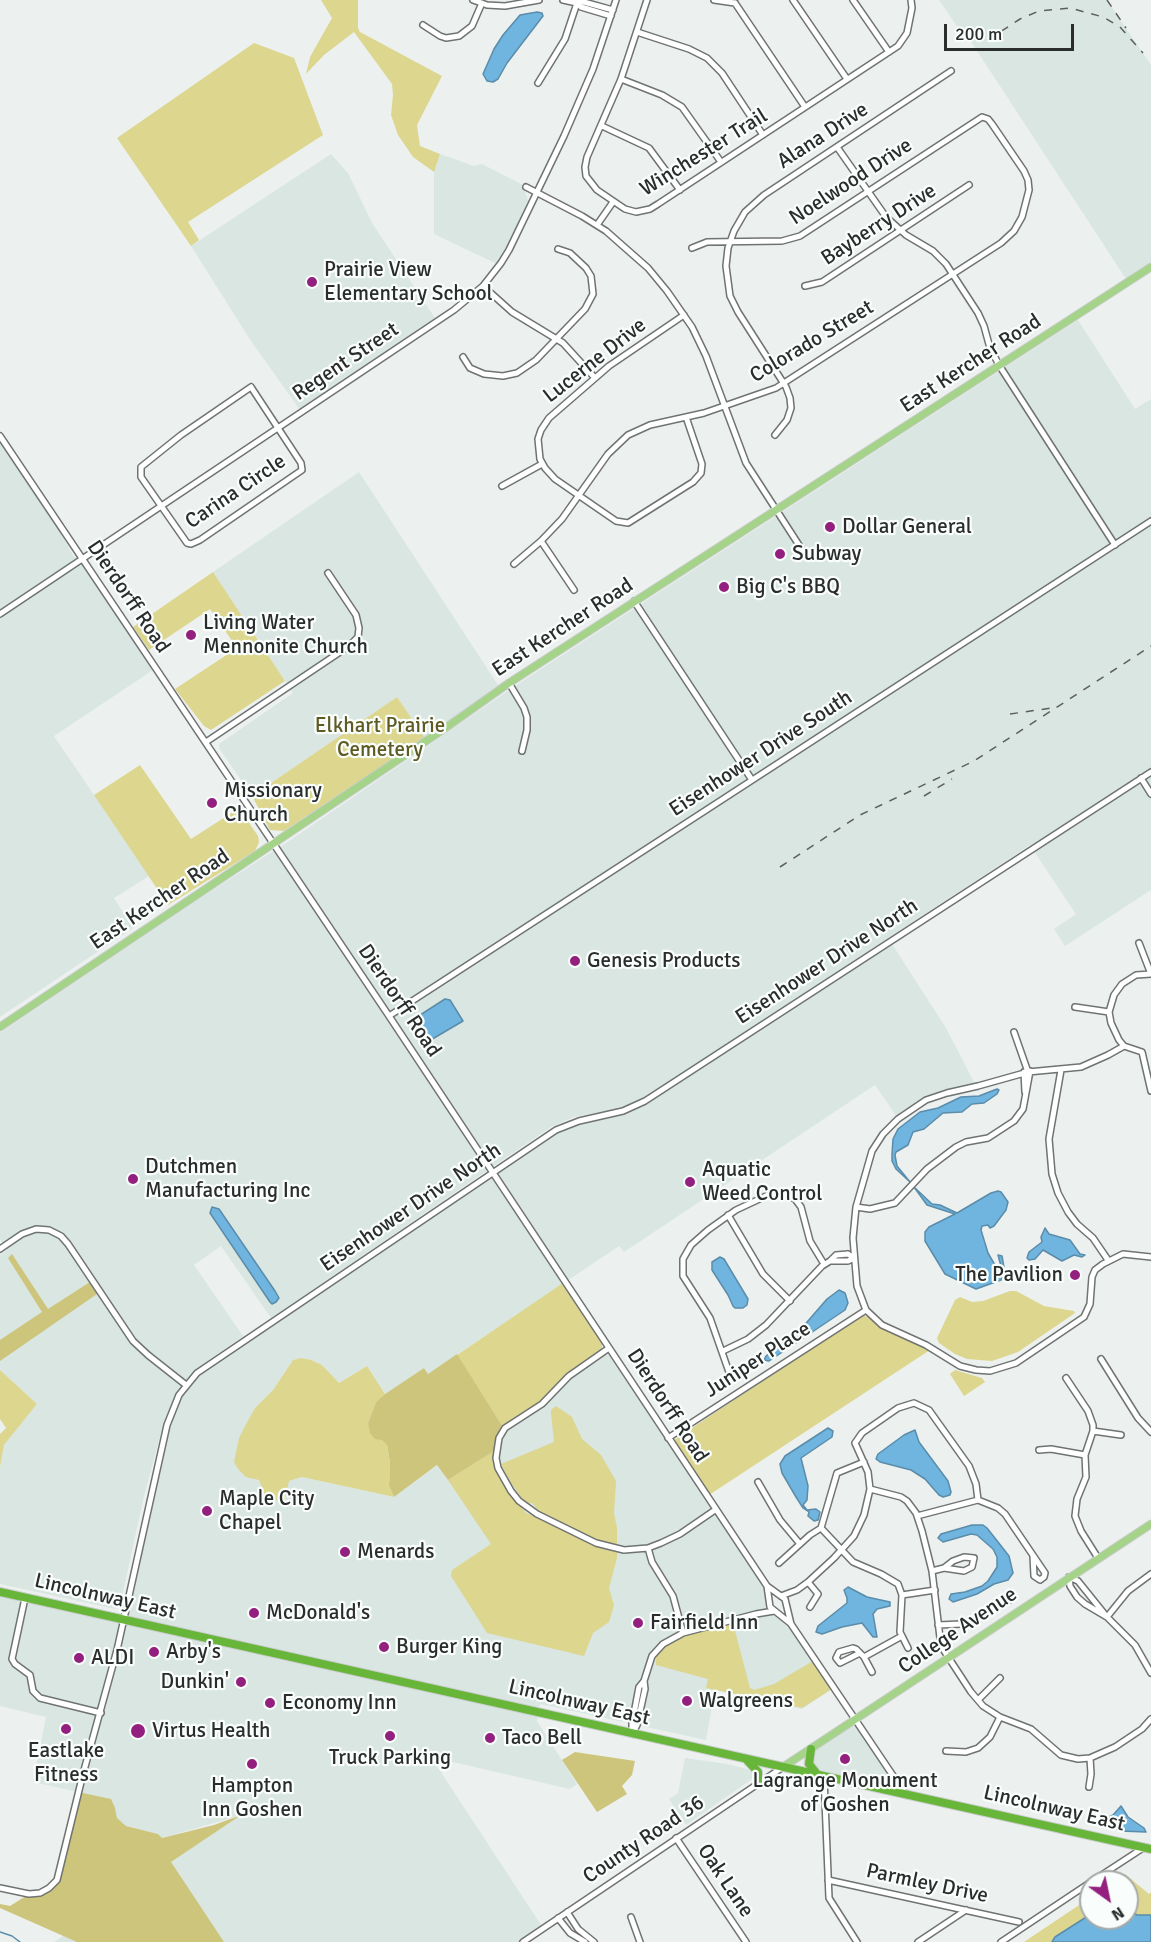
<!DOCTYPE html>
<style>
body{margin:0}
#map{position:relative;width:1151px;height:1942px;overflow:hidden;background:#ecf1ef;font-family:Signika,sans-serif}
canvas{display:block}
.north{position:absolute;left:1079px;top:1870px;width:60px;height:60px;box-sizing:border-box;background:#f9fefc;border:2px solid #a7aaa9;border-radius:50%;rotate:147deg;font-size:16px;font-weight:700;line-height:24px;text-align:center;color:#2b2d2d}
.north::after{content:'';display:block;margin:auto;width:21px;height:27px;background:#931f7e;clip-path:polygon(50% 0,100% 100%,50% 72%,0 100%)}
.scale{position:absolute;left:944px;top:24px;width:130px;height:27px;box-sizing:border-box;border:3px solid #2b2d2d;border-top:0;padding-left:8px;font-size:18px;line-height:21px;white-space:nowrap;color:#2b2d2d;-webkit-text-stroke:4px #f9fefc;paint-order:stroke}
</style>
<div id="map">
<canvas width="1151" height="1942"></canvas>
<div class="north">N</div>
<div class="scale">200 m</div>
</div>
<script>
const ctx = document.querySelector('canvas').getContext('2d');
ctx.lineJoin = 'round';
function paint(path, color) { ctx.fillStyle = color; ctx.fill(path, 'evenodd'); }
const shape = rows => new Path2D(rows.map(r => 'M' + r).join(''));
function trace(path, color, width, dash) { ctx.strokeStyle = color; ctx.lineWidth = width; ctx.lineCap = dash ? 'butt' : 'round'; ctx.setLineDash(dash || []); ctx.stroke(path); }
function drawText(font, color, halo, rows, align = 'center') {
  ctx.font = font + ' Signika,sans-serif'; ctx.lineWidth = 4.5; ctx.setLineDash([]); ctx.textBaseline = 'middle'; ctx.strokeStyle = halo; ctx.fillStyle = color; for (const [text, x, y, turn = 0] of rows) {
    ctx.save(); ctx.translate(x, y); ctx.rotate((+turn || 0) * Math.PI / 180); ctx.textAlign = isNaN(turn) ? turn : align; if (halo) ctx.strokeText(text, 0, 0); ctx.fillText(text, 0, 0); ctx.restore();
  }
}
const built = shape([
 [939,0,1107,0,1151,65,1151,263,1126,279,966,34,959,29],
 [331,154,348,173,372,223,435,318,300,410,251,341,191,246],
 [440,154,474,166,482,164,523,185,528,201,513,235,497,264,434,234,434,172],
 [1078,320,1135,409,1151,399,1151,890,1065,946,1054,929,1076,914,1030,845,647,1096,625,1108,574,1117,551,1127,271,1318,221,1246,194,1265,243,1336,199,1367,178,1390,165,1418,144,1496,120,1606,115,1609,0,1584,0,1467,4,1445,37,1404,0,1370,0,1255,7,1250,0,1239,0,1033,199,899,292,839,521,682],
 [0,439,34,486,74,557,82,559,153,670,54,736,149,876,114,898,133,928,0,1017],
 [359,472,498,685,425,738,397,697,252,796,219,748,219,744,293,693,213,572],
 [892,944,946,1028,975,1084,934,1094,916,1103,897,1117,875,1085,630,1248,624,1252,619,1246,428,1374,424,1368,385,1394,367,1366,339,1383,322,1365,311,1360,301,1358,293,1360,273,1390,255,1408,238,1469,245,1474,259,1479,262,1488,262,1497,289,1481,302,1477,394,1497,438,1465,448,1480,500,1447,505,1434,514,1424,547,1404,577,1373,604,1355,609,1355,764,1586,769,1595,769,1605,791,1624,832,1689,802,1709,715,1690,706,1740,540,1704,537,1721,577,1784,570,1789,431,1757,543,1928,523,1942,54,1942,238,1816,162,1838,158,1834,126,1826,117,1818,115,1808,78,1792,33,1782,46,1717,0,1706,0,1596,101,1619,123,1620,173,1405,197,1373,556,1130,634,1107,803,998,816,993],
 [851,1725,857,1727,898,1785,897,1786,892,1787,808,1767,803,1764,804,1758,807,1755],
 [685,1758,727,1764,747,1769,752,1773,752,1779,686,1825,669,1799,678,1793]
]);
const green = shape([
 [321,0,358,0,358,28,360,32,442,76,417,125,420,146,440,154,434,172,413,157,398,135,391,115,393,95,392,84,354,32,324,55,306,74,310,57,332,18],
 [254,43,294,58,323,135,188,222,199,240,191,246,117,138],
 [213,572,285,681,211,730,204,726,175,689,237,648,210,609,149,650,133,627],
 [397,697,425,738,284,831,270,830,252,796],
 [140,765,191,839,239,808,258,836,259,842,255,851,168,905,94,795],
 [563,1283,602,1343,602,1348,568,1373,544,1399,512,1419,503,1427,457,1355],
 [1010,1291,1016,1291,1044,1306,1074,1311,1075,1313,1018,1352,992,1361,967,1359,955,1354,939,1343,937,1338,955,1300,960,1297,972,1302,983,1301],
 [860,1316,865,1316,875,1320,933,1348,709,1495,674,1440],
 [301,1358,311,1360,322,1365,339,1383,367,1366,385,1394,376,1402,368,1423,387,1445,390,1463,389,1486,394,1497,302,1477,289,1481,284,1502,262,1497,262,1488,259,1480,246,1477,238,1469,234,1462,239,1438,244,1428,255,1408,273,1390,293,1360],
 [0,1370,37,1404,4,1445,0,1467,0,1434,6,1428,0,1419],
 [955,1370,982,1378,985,1382,964,1396,950,1374],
 [556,1406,572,1417,582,1439,601,1455,616,1481,614,1513,617,1528,617,1558,609,1588,614,1605,609,1622,593,1633,584,1656,487,1633,451,1576,452,1570,491,1544,448,1480,494,1451,494,1458,516,1501,526,1513,562,1527,563,1523,539,1511,532,1503,528,1504,523,1500,509,1480,501,1464,554,1442,551,1413,551,1410],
 [729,1623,734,1627,750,1688,754,1690,774,1684,813,1661,832,1689,802,1708,706,1688,708,1679,656,1665,656,1657,666,1645,685,1635],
 [1125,1874,1149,1894,1151,1892,1151,1942,1024,1942,1091,1897,1091,1918,1127,1918,1127,1882,1113,1882]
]);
const forest = shape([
 [12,1254,48,1309,90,1282,97,1294,0,1361,0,1340,42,1312,8,1258],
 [457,1354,503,1427,497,1438,494,1451,448,1480,437,1465,394,1497,389,1486,390,1463,387,1445,382,1440,375,1439,370,1433,368,1423,376,1402,385,1394,424,1368,428,1374],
 [575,1752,635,1761,632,1775,622,1786,627,1794,597,1812,562,1760],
 [78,1792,111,1799,115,1808,117,1818,126,1826,158,1834,162,1838,214,1825,241,1815,171,1862,224,1942,77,1942,0,1908,0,1904,10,1906,29,1894,40,1893,57,1880]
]);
const water = shape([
 [537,12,542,13,543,16,507,63,498,79,493,82,487,81,483,74,494,49,503,35,520,15,537,12],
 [445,999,450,1000,463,1021,429,1041,417,1022,417,1017,445,999],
 [997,1089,999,1090,997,1094,984,1103,972,1104,962,1112,943,1113,924,1129,913,1132,908,1145,896,1152,895,1155,897,1166,910,1182,896,1169,892,1161,892,1154,893,1139,898,1129,920,1112,938,1108,961,1097,979,1096,997,1089],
 [914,1187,932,1204,940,1205,957,1213,991,1193,998,1191,1001,1192,1008,1202,1006,1210,994,1226,990,1228,988,1225,982,1226,981,1230,988,1253,999,1272,1002,1270,998,1255,1002,1256,1005,1273,1001,1280,976,1289,945,1274,925,1241,925,1232,929,1227,955,1214,927,1205,914,1187],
 [212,1207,219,1209,275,1291,279,1298,276,1302,272,1304,270,1302,210,1213,212,1207],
 [1045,1228,1049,1234,1070,1240,1080,1254,1085,1255,1082,1257,1074,1255,1062,1261,1043,1250,1035,1259,1029,1260,1027,1258,1029,1252,1042,1242,1041,1237,1045,1228],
 [720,1257,724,1259,748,1299,747,1305,743,1308,735,1308,733,1306,728,1295,712,1270,712,1262,720,1257],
 [839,1290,845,1293,846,1296,848,1303,845,1310,769,1361,764,1360,766,1356,801,1329,827,1299,839,1290],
 [828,1428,833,1431,832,1437,801,1458,808,1486,807,1500,803,1505,807,1510,816,1509,820,1512,818,1520,814,1521,808,1516,809,1512,803,1508,796,1497,782,1473,780,1464,785,1456,828,1428],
 [915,1430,919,1442,948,1481,951,1492,950,1495,943,1497,939,1495,925,1479,911,1470,880,1462,876,1459,878,1454,904,1435,915,1430],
 [972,1525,983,1525,987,1528,1009,1556,1013,1573,1008,1580,994,1584,977,1594,953,1602,949,1599,951,1594,965,1592,982,1586,988,1581,997,1567,997,1557,993,1549,977,1535,971,1534,943,1542,938,1538,941,1534,972,1525],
 [848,1587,867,1597,890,1602,890,1606,877,1609,873,1614,877,1637,873,1637,862,1623,842,1627,822,1634,816,1632,818,1626,847,1603,847,1598,844,1590,848,1587],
 [1121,1806,1128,1817,1144,1828,1146,1832,1120,1831,1103,1822,1103,1820,1113,1815,1121,1806],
 [1127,1909,1137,1915,1151,1915,1151,1942,1052,1942,1055,1937,1091,1914,1091,1918,1127,1918,1127,1909]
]);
const stream = shape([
 [0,1932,12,1936,20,1942]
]);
const minor = shape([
 [473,0,487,5,505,6,539,0],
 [563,0,577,3,584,2,613,10],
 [647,0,621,79,587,157,585,167,586,176,597,190,625,209,636,212,650,209,658,204,898,46,907,33,912,8,911,0],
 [714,0,735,3],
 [793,0,847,79],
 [853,0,889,52],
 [577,3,581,7,611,16],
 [735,3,805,107],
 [423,25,440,36,446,38,459,36,472,26,482,3],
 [637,32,689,49,707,58,722,73,763,135],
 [621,79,662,95,682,107,721,162],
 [538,83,565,39,578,0],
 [602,126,649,148,680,190],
 [837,147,886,217,906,235,933,251,946,264,978,313,984,326,990,348,999,365,1115,545],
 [526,187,582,216,606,231,648,268,667,291,692,327,706,356,746,463,806,556],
 [597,225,613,202],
 [483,286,512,312,563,343,595,378],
 [805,286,822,282,969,185],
 [684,315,609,366,549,418,541,430,538,439,540,459,545,468,555,479,616,521,628,523,693,482,701,473,702,464,686,417],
 [463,357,470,368,484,374,503,376,517,373,536,360,585,309,593,294,591,276,586,268,570,253,558,249],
 [251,387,301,463,302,470,200,540,191,544,187,543,141,477,141,467,181,435,251,387],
 [775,435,787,420,791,408,790,398,786,387,738,312,730,296,726,266,728,248,734,231,745,212,764,195,951,71],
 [0,436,389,1016,767,1586,785,1599,791,1624,906,1795],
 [502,486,542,464],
 [541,541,574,590],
 [514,564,541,541,562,519,608,454,628,435,650,425,704,413,776,388,1001,243,1014,231,1022,217,1029,190,1028,180,1024,171,992,124,988,119,982,117,800,236,782,241,707,242,692,248],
 [634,601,752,780],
 [0,614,454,310,483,286,501,263,509,250,564,136,593,69,616,0],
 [509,683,524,708,527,717,527,730,522,751],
 [206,742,349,646,358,637,359,628,356,615,328,573],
 [1141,778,1151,794],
 [1139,943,1151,974,1136,975,1122,984,1114,995,1109,1012,1111,1023,1119,1040,1124,1046,1142,1052,1151,1091],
 [1075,1007,1109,1012],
 [389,1016,1151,521],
 [1014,1032,1028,1072],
 [1124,1046,1108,1055,1081,1067,1028,1072,978,1086,947,1093,926,1100,898,1119,883,1134,872,1151,856,1207,853,1238,857,1286,866,1310,882,1325,926,1345,960,1366,976,1370,990,1371,1016,1363,1084,1317,1090,1304,1092,1277,1095,1270,1103,1264,1123,1254,1151,1257],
 [1061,1070,1049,1139,1052,1174,1058,1193,1068,1212,1077,1224,1093,1238,1108,1260],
 [1024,1072,1025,1092],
 [856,1207,870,1209,895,1203,927,1169,956,1147,966,1142,988,1138,1014,1121,1023,1109,1030,1071],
 [728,1215,763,1274,790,1301],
 [0,1249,22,1234,36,1229,49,1230,61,1236,68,1244,133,1341,148,1355,186,1385],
 [848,1254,854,1258,848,1261,830,1261,836,1255,848,1254],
 [609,1348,569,1376,542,1404,505,1428,499,1438,496,1458,498,1468,511,1491,519,1501,537,1514,596,1543,624,1550,648,1548,661,1543,680,1534,715,1510],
 [723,1351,748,1339,766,1325,822,1266,830,1261],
 [1101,1359,1138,1418,1151,1432],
 [730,1375,710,1318,683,1276,683,1259,691,1245,708,1230,736,1210,768,1195,781,1193,795,1199,801,1207,810,1241,824,1264],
 [1066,1378,1088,1411,1093,1425,1093,1431,1085,1455,1086,1477,1077,1499,1075,1516,1081,1531,1098,1558],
 [1093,1431,1121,1435],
 [668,1438,866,1310],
 [1039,1450,1051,1449,1085,1455],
 [864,1462,837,1473,821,1528,853,1562,881,1574,898,1584,902,1595,900,1632,908,1648],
 [758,1482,780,1520,800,1544],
 [870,1489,901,1497,907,1501,916,1513,922,1531,932,1571,941,1646,971,1692,983,1706,1000,1717,1031,1729,1061,1755,1078,1759,1090,1758,1115,1747,1142,1729,1151,1719],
 [917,1516,978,1500,998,1508,1005,1514,1045,1573,1044,1577,1040,1580,1034,1576,1033,1556],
 [648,1548,652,1562,673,1596,683,1633],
 [779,1563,810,1535,821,1528],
 [932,1571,944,1568,953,1561,964,1557,974,1558,972,1567,964,1571,944,1568],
 [808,1582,818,1594,810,1607],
 [767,1586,770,1607,790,1623],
 [902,1595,935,1590],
 [781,1596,797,1590,808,1582,834,1558,854,1536,864,1515,870,1489,868,1472,855,1443,862,1433,898,1408,914,1403,929,1410,969,1466,976,1484,978,1500],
 [25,1598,12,1659,15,1664,30,1675,33,1691,40,1698,101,1713],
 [1107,1617,1085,1604,1077,1597,1070,1586,1069,1577,1078,1581,1107,1617,1135,1645,1151,1673],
 [1107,1617,1128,1591,1151,1574],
 [938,1625,961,1624,976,1620,1011,1599],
 [860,1653,840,1663,836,1658,839,1652,853,1648,856,1649,864,1657,872,1672],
 [864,1657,902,1636],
 [978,1700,1000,1678],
 [632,1734,632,1724,639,1687,644,1681,652,1656,663,1644,683,1633,756,1614,774,1611],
 [632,1734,637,1725,645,1689,644,1681],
 [946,1751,966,1752,978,1748,990,1737,1000,1717],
 [824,1777,829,1898,857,1942],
 [1089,1787,1091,1774,1090,1758],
 [676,1838,746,1942],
 [828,1880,1019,1922],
 [1091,1882,1143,1848],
 [0,1888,29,1894,40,1893,49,1888,57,1880,83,1774,117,1650,167,1425,179,1395,197,1373,556,1130,579,1121,623,1111,645,1101,1151,772],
 [567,1912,578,1929,594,1942],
 [631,1917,640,1942],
 [558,1918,570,1933,585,1942],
 [523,1942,783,1767],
 [918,1942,966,1910],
 [1001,1942,1091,1882]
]);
const major = shape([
 [0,1027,444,729,509,683,1151,267],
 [783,1767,1151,1524]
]);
const highway = shape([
 [0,1592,1151,1849],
 [811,1749,809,1764,817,1774],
 [747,1760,758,1772,758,1783]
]);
const rail = shape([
 [1107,0,1126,28],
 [988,40,1020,19,1039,11,1070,8,1103,17,1120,27,1143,53],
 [1010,714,1052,708],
 [924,796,952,779],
 [780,867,860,815,974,761,1151,646]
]);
const markers = [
 [312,282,6,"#931f7e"],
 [830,527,6,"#931f7e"],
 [780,554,6,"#931f7e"],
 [724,587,6,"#931f7e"],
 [191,635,6,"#931f7e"],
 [212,803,6,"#931f7e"],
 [575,961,6,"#931f7e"],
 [133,1179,6,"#931f7e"],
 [690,1182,6,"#931f7e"],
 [1075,1275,6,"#931f7e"],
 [207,1511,6,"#931f7e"],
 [345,1552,6,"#931f7e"],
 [254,1613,6,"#931f7e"],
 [638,1623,6,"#931f7e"],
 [384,1647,6,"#931f7e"],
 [154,1652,6,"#931f7e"],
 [79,1658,6,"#931f7e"],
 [241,1682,6,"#931f7e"],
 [687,1701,6,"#931f7e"],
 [270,1703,6,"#931f7e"],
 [66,1729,6,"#931f7e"],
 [138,1731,8,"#931f7e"],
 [390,1736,6,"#931f7e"],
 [490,1738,6,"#931f7e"],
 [845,1759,6,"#931f7e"],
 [252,1764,6,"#931f7e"]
];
const streetNames = [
 ["Alana Drive",823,136,-33],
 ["Winchester Trail",704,153,-32],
 ["Noelwood Drive",851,182,-33],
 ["Bayberry Drive",879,225,-33],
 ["Colorado Street",812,342,-31],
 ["Lucerne Drive",595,361,-38],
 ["Regent Street",346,362,-34],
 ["East Kercher Road",971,364,-33],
 ["Carina Circle",236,492,-34],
 ["Dierdorff Road",128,597,56],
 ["East Kercher Road",563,628,-33],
 ["Eisenhower Drive South",761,754,-33],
 ["East Kercher Road",160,900,-34],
 ["Eisenhower Drive North",827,962,-33],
 ["Dierdorff Road",399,1001,56],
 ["Eisenhower Drive North",411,1208,-34],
 ["Juniper Place",758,1360,-33],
 ["Dierdorff Road",667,1406,57],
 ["Lincolnway East",105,1597,13],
 ["College Avenue",958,1631,-34],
 ["Lincolnway East",579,1703,13],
 ["Lincolnway East",1054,1809,13],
 ["County Road 36",644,1840,-34],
 ["Oak Lane",725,1881,56],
 ["Parmley Drive",927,1884,12]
];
const poiNames = [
 ["Prairie View",324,270],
 ["Elementary School",324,294],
 ["Dollar General",842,527],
 ["Subway",792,554],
 ["Big C's BBQ",736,587],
 ["Living Water",203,623],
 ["Mennonite Church",203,647],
 ["Missionary",224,791],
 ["Church",224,815],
 ["Genesis Products",587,961],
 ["Dutchmen",145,1167],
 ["Manufacturing Inc",145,1191],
 ["Aquatic",702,1170],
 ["Weed Control",702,1194],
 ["The Pavilion",1063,1275,"right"],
 ["Maple City",219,1499],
 ["Chapel",219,1523],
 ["Menards",357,1552],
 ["McDonald's",266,1613],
 ["Fairfield Inn",650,1623],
 ["Burger King",396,1647],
 ["Arby's",166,1652],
 ["ALDI",91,1658],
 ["Dunkin'",229,1682,"right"],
 ["Walgreens",699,1701],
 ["Economy Inn",282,1703],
 ["Virtus Health",152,1731],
 ["Taco Bell",502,1738],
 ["Eastlake",66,1751,"center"],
 ["Fitness",66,1775,"center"],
 ["Truck Parking",390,1758,"center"],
 ["Lagrange Monument",845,1781,"center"],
 ["of Goshen",845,1805,"center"],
 ["Hampton",252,1786,"center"],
 ["Inn Goshen",252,1810,"center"]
];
const parkNames = [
 ["Elkhart Prairie",380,726],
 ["Cemetery",380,750]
];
paint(built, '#d9e6e1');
paint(green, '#ddd68f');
paint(forest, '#cdc57c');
paint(water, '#6fb5df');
trace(water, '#5b8caa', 1.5);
trace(stream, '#5b8caa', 1.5);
trace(minor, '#6f7372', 8);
trace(major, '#cccdcd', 9);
trace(highway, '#cccdcd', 10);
trace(minor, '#fff', 5);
trace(major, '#a4d389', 7);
trace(highway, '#67b63a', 8);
trace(rail, '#5d5f5f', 1.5, [8, 8]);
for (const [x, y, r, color] of markers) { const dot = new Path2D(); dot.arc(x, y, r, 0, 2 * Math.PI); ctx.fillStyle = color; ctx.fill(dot); trace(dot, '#f9fefc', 2); }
drawText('21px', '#2b2d2d', '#f9fefc', streetNames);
drawText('21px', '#2b2d2d', '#f9fefc', poiNames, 'left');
drawText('21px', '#5f5923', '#f9fefc', parkNames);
</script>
